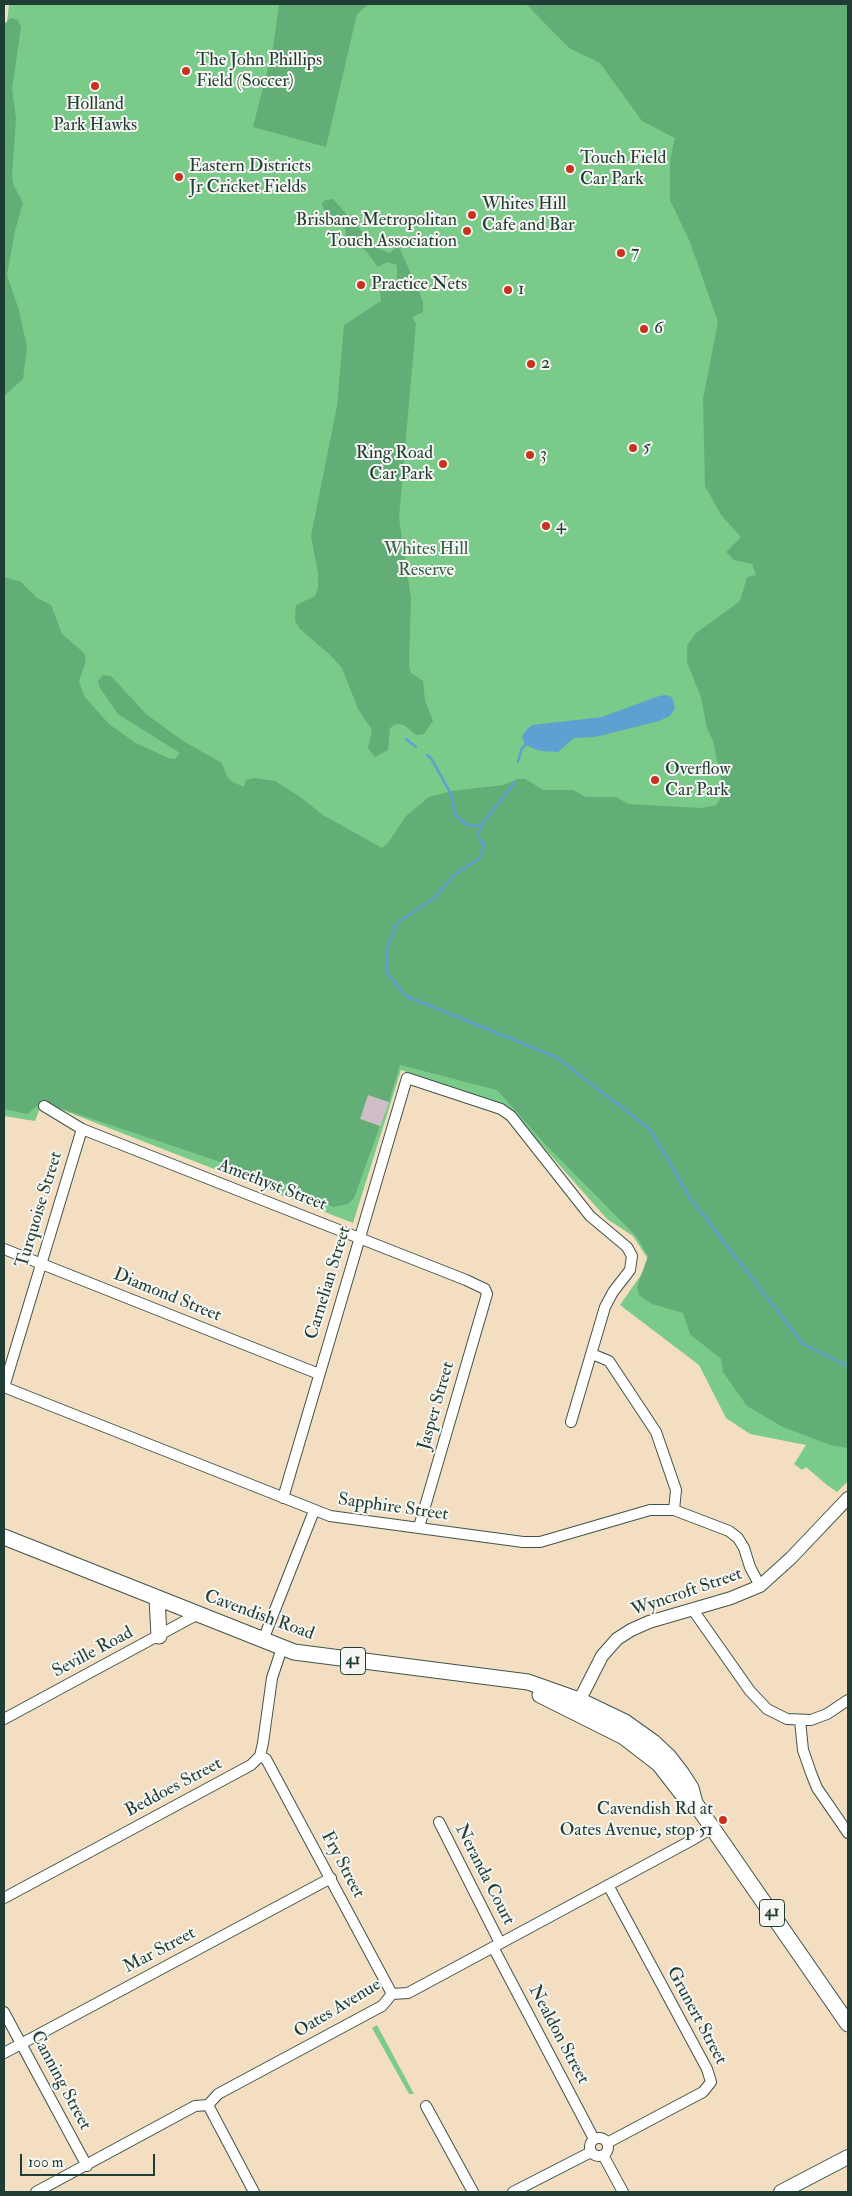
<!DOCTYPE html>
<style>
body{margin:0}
#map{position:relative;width:852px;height:2196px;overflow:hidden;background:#f3dec1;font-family:"IM FELL Double Pica",serif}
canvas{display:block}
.frame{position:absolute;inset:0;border:5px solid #1f3d34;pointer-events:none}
.scale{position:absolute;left:20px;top:2154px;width:135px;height:22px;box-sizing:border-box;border:2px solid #1f3d34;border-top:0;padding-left:6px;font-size:15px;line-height:18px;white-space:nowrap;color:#1f3d34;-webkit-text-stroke:4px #f6f6f2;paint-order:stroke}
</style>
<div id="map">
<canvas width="852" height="2196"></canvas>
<div class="frame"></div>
<div class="scale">100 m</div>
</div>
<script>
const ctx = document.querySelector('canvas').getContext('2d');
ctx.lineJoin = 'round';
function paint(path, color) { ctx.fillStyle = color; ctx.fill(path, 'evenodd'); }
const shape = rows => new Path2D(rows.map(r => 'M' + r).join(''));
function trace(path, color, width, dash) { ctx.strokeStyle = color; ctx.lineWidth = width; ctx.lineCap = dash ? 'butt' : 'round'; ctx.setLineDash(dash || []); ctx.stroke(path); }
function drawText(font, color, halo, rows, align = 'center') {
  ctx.font = font + ' "IM FELL Double Pica",serif'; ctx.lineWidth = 4; ctx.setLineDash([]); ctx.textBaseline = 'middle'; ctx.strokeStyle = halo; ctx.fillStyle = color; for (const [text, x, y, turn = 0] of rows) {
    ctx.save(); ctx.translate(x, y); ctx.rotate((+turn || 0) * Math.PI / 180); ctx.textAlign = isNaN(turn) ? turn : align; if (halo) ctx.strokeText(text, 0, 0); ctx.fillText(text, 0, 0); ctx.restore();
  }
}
const industrial = shape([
 [368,1095,389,1102,380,1126,360,1119]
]);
const green = shape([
 [9,4,848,4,848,1481,837,1492,827,1485,806,1467,802,1470,794,1464,806,1445,750,1434,726,1418,699,1365,620,1305,650,1262,633,1236,607,1219,507,1106,401,1070,353,1223,42,1102,35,1121,4,1116,4,50],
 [368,1095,389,1102,380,1126,360,1119],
 [377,2025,414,2094,409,2094,372,2028]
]);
const forest = shape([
 [279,4,369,4,357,14,326,147,253,127,273,48],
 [526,4,848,4,848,1448,830,1445,783,1427,747,1406,723,1372,721,1359,690,1334,683,1313,652,1304,639,1295,637,1287,648,1256,636,1236,546,1145,497,1090,400,1065,389,1102,368,1095,360,1119,380,1126,354,1198,348,1204,333,1207,289,1185,42,1102,27,1114,4,1109,4,577,21,582,37,598,51,605,62,634,84,653,86,661,79,681,84,696,109,724,134,742,168,758,175,759,180,753,118,714,100,688,98,681,103,675,111,676,146,714,183,741,222,763,227,776,231,781,244,787,246,780,254,778,275,781,299,796,323,815,382,848,388,843,406,816,429,797,452,791,504,785,517,779,525,779,544,790,573,790,586,797,616,797,628,804,702,808,716,805,720,799,722,784,713,741,707,728,701,697,687,662,687,646,695,634,740,601,747,577,756,575,752,564,734,560,726,552,741,537,721,515,705,486,703,399,718,322,690,242,670,200,670,160,675,138,642,121,600,63,569,48],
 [11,18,18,20,21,27,12,89,16,118,12,176,13,184,23,203,15,231,7,275,19,310,27,347,23,379,4,396,4,24],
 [333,199,377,248,390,253,398,245,423,301,423,312,412,317,416,323,399,518,411,598,409,665,411,673,423,681,425,700,433,721,424,734,416,735,404,725,396,724,390,728,388,750,375,757,368,748,372,730,358,709,342,668,330,655,299,628,295,620,296,605,315,596,318,588,318,573,311,536,337,406,344,325,381,301,380,291,397,290,397,265,387,262,378,267,366,251,346,238,345,224,339,217,325,214,322,203,325,200]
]);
const water = shape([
 [666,695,672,697,675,708,670,716,659,721,595,737,574,738,558,752,541,751,532,748,524,743,522,736,527,729,533,725,602,717,659,696]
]);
const stream = shape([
 [406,739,416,747],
 [427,755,431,758,451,794,455,814,465,824,480,826],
 [518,762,522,748,527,744],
 [515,782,481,826,478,836,484,845,480,858,454,875,433,899,397,923,387,949,387,973,406,996,556,1057,650,1129,690,1198,803,1344,848,1366]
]);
const minor = shape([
 [44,1106,82,1129,466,1280,485,1289,487,1294,419,1527],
 [4,1249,319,1374],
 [592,1354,609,1361,656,1432,676,1490,674,1510],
 [4,1387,330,1516,523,1542,540,1542,650,1510,674,1510,729,1531,738,1538,744,1548,750,1567,760,1586],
 [4,1387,82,1129],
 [283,1498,407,1078,501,1109,511,1116,590,1216,627,1247,632,1256,630,1270,613,1292,605,1307,571,1422],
 [693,1610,750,1691,767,1709,787,1719,811,1720,827,1714,848,1700],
 [263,1640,314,1511],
 [4,1719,198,1614],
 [800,1720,803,1750,811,1773,817,1788,848,1833],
 [260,1756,266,1759,392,1994],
 [439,1822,500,1943],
 [4,1898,251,1765,260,1756,263,1743,272,1678,282,1648],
 [493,1947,594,2139],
 [4,2012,87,2166],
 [4,2053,331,1878],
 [208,2105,254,2192],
 [426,2106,473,2192],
 '590 2147a9 9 0 1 1 18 0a9 9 0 1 1-18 0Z',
 [607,2143,703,2092,711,2082,707,2069,608,1885],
 [603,2155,623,2192],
 [36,2192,195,2106,208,2105,218,2094,382,2006,392,1994,408,1993,694,1839,712,1828],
 [513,2192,591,2152]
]);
const tertiary = shape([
 [575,1709,602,1656,617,1639,631,1630,649,1622,731,1598,760,1586,791,1558,848,1498]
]);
const secondary = shape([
 [781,2192,848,2157]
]);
const primary = shape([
 [4,1537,294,1652,528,1682,579,1700,625,1722,653,1742,669,1757,682,1774,691,1788,695,1803],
 [157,1598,159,1636],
 [540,1695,624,1737,659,1764,683,1795,695,1803,848,2024]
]);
const markers = [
 [186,71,5,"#c8321e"],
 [95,86,5,"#c8321e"],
 [570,169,5,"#c8321e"],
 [179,177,5,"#c8321e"],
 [472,215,5,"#c8321e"],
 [467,231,5,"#c8321e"],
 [621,253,5,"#c8321e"],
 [361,285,5,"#c8321e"],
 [508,290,5,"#c8321e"],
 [644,329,5,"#c8321e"],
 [531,364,5,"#c8321e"],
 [633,448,5,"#c8321e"],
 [530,455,5,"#c8321e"],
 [443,464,5,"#c8321e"],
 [546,526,5,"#c8321e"],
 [655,780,5,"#c8321e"],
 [723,1820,5,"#c8321e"]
];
const shields = [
 [353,1661,25],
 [772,1913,25]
];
const shieldNames = [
 ["41",353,1661],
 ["41",772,1913]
];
const poiNames = [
 ["The John Phillips",196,61],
 ["Field (Soccer)",196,82],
 ["Holland",95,105,"center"],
 ["Park Hawks",95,126,"center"],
 ["Touch Field",580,159],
 ["Car Park",580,180],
 ["Eastern Districts",189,167],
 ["Jr Cricket Fields",189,188],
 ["Whites Hill",482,205],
 ["Cafe and Bar",482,226],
 ["Brisbane Metropolitan",457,221,"right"],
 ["Touch Association",457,242,"right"],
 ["7",631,253],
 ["Practice Nets",371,285],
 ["1",518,290],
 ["6",654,329],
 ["2",541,364],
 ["5",643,448],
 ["Ring Road",433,454,"right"],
 ["Car Park",433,475,"right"],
 ["3",540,455],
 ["4",556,526],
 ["Overflow",665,770],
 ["Car Park",665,791],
 ["Cavendish Rd at",713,1810,"right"],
 ["Oates Avenue, stop 51",713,1831,"right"]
];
const parkNames = [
 ["Whites Hill",426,550],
 ["Reserve",426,571]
];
const streetNames = [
 ["Amethyst Street",272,1186,21],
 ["Turquoise Street",40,1210,-73],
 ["Carnelian Street",329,1283,-73],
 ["Diamond Street",167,1296,22],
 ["Jasper Street",437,1406,-74],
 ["Sapphire Street",393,1508,8],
 ["Wyncroft Street",687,1593,-19],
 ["Cavendish Road",259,1616,20],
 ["Seville Road",93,1653,-28],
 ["Beddoes Street",174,1788,-28],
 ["Fry Street",342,1865,62],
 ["Neranda Court",484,1875,63],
 ["Mar Street",160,1951,-28],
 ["Oates Avenue",338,2009,-31],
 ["Grunert Street",696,2016,62],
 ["Nealdon Street",558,2035,62],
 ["Canning Street",60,2081,62]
];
paint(industrial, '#d1bdc9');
paint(green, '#7aca8a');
paint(forest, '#63ae76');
paint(water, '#5ca1d1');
trace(stream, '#5ca1d1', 2.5);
trace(minor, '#3f5549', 12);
trace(tertiary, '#3f5549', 14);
trace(secondary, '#3f5549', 16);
trace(primary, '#3f5549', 17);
trace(minor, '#fff', 10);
trace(tertiary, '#fff', 12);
trace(secondary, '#fff', 14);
trace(primary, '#fff', 15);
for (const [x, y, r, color] of markers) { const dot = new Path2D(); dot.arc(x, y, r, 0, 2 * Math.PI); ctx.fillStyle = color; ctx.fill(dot); trace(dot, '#f6f6f2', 2); }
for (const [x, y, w] of shields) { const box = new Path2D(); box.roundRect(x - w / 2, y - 13.5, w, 27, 4); ctx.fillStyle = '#f6f6f2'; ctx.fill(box); trace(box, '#1f3d34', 1); }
drawText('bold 16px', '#1f3d34', null, shieldNames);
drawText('18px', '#1f3d34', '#f6f6f2', poiNames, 'left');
drawText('18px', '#36604a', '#f6f6f2', parkNames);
drawText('18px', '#1f3d34', '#f6f6f2', streetNames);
</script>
